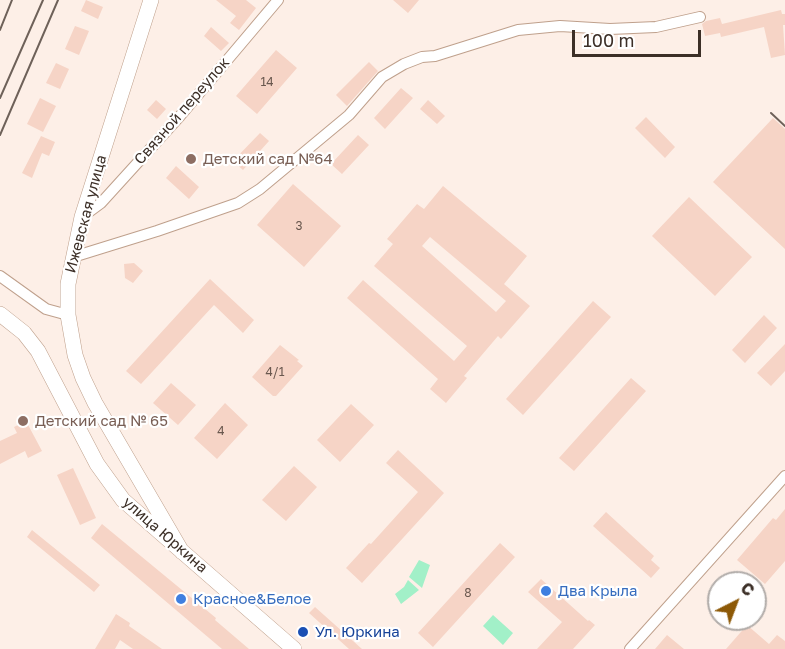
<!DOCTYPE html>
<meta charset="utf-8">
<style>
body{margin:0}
#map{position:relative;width:785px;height:649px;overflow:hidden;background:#fdefe7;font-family:"Golos Text",sans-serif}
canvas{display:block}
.north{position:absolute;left:707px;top:571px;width:60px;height:60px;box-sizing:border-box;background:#fff;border:2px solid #b1aca9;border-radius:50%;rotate:42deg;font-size:16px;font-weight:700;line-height:24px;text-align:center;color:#3c2f27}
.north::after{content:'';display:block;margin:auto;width:21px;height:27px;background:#8d5907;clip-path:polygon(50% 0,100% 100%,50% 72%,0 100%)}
.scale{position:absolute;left:572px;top:30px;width:129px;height:27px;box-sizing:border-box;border:3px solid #3c2f27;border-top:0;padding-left:8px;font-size:18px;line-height:21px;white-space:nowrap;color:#3c2f27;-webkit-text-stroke:4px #fff;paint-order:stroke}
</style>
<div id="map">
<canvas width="785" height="649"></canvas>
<div class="north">С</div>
<div class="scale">100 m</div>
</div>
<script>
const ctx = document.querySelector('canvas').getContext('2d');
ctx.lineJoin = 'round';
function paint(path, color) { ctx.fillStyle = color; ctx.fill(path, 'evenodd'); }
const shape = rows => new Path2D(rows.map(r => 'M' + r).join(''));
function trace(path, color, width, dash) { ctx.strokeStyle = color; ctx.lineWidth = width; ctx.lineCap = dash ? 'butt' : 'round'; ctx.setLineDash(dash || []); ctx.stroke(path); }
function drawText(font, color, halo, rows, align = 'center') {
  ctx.font = font + ' "Golos Text",sans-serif'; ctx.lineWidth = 4.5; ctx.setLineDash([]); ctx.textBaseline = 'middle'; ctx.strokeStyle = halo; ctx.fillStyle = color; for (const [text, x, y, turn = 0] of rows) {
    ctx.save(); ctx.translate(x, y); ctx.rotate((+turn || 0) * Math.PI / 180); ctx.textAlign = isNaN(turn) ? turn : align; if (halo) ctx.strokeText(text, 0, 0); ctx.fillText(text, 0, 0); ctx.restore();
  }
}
const green = shape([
 [419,560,430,565,422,588,409,577],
 [408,580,419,590,401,604,395,594,404,587],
 [493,615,513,633,503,645,483,626]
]);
const building = shape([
 [86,0,103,7,98,19,81,11],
 [216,0,246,0,256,8,239,30,230,23,236,16],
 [393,0,419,0,408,13],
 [781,10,782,14,785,14,785,25,783,25,785,55,771,58,764,27,721,37,720,33,705,36,702,24,706,21,720,18,722,24],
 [75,26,89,31,79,55,65,49],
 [211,27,229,43,221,51,204,36],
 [276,50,297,68,257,114,236,96],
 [369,62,378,71,347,106,336,95],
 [56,63,69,69,60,89,46,83],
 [401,88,413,98,385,129,374,118],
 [40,98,56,106,43,132,27,124],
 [156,100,166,109,157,119,147,110],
 [428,100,445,116,437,124,420,109],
 [646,117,675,147,665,158,635,128],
 [773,118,785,129,785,249,713,182],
 [260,133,269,141,243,170,233,161],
 [358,135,369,145,342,174,331,164],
 [41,136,55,142,49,156,42,153,32,178,22,173],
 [176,166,199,187,189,199,166,178],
 [293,184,341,226,304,267,257,225],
 [443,186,527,256,504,284,530,306,501,339,498,336,464,376,467,378,446,403,430,389,438,379,347,298,363,280,454,361,467,346,374,266,393,244,387,239,417,204,424,209],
 [430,237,506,301,496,312,422,246],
 [689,197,752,257,715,296,652,236],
 [134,263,143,271,133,283,125,278,124,264],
 [210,279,254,320,243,333,214,305,141,384,126,371],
 [593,301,611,317,523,415,506,399],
 [764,315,777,328,745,363,732,350],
 [785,344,785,371,771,386,757,373],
 [280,345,299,360,297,361,303,366,276,396,273,396,252,377],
 [631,378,646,391,574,471,559,458],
 [171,383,196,405,178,425,153,403],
 [225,403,248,425,217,459,194,438],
 [351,404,374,425,340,462,317,440],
 [26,421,42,451,28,458,25,451,0,464,0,441,17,433,14,427],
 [398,450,444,493,362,583,346,568,369,543,371,544,418,492,386,463],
 [294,466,317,487,286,521,262,500],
 [73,468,96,518,80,525,57,475],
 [785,509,785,561,765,584,737,560,773,518,776,520],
 [606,512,654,556,651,560,660,568,651,578,593,526],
 [102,524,216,618,215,620,249,649,222,649,91,538],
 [32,530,100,585,94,592,27,537],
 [500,543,515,557,433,647,418,633],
 [541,579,588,621,589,620,595,625,573,649,537,649,562,622,528,592],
 [315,607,362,649,349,649,309,613],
 [116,614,130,623,129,626,162,649,133,649,120,640,115,649,95,649],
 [747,625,769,644,777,635,785,641,785,649,726,649],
 [667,635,684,649,655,649]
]);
const street = shape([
 [82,217,101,203,180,116,278,0],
 [73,257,157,231,238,203,260,189,349,115,382,77,404,64,422,57,435,56,518,30,560,26,610,29,656,27,700,17],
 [0,276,46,309,68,315],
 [630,649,785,476]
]);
const secondary = shape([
 [151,0,82,217,68,284,68,315,75,355,83,378,95,403,182,552],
 [0,314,24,333,38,351,97,464,123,500,294,649]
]);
const rail = shape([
 [0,30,12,0],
 [0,98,43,0],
 [771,113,785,126],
 [0,135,58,0]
]);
const markers = [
 [191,159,6,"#8d6e63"],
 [23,421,6,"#8d6e63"],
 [546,591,6,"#3f7fe0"],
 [181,599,6,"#3f7fe0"],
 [303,632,6,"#1a4fb4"]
];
const numberNames = [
 ["14",267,82],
 ["3",299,226],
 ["4/1",275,372],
 ["4",221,431],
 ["8",468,593]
];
const streetNames = [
 ["Связной переулок",182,111,-49],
 ["Ижевская улица",86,214,-75],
 ["улица Юркина",165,535,41]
];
const educationNames = [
 ["Детский сад №64",203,159],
 ["Детский сад № 65",35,421]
];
const shopNames = [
 ["Два Крыла",558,591],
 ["Красное&Белое",193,599]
];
const transitNames = [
 ["Ул. Юркина",315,632]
];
paint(green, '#a2f0c8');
paint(building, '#f6d4c6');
trace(street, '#bfa08c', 12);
trace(secondary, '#bfa08c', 16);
trace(street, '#fff', 10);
trace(secondary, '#fff', 15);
trace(rail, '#6e6159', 2);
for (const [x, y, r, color] of markers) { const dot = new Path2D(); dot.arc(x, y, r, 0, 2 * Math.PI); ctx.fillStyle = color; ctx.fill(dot); trace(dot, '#fff', 2); }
drawText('12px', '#6a584f', null, numberNames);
drawText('15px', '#3c2f27', '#fff', streetNames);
drawText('15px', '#785e54', '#fff', educationNames, 'left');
drawText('15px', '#366cbe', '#fff', shopNames, 'left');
drawText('15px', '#164399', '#fff', transitNames, 'left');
</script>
